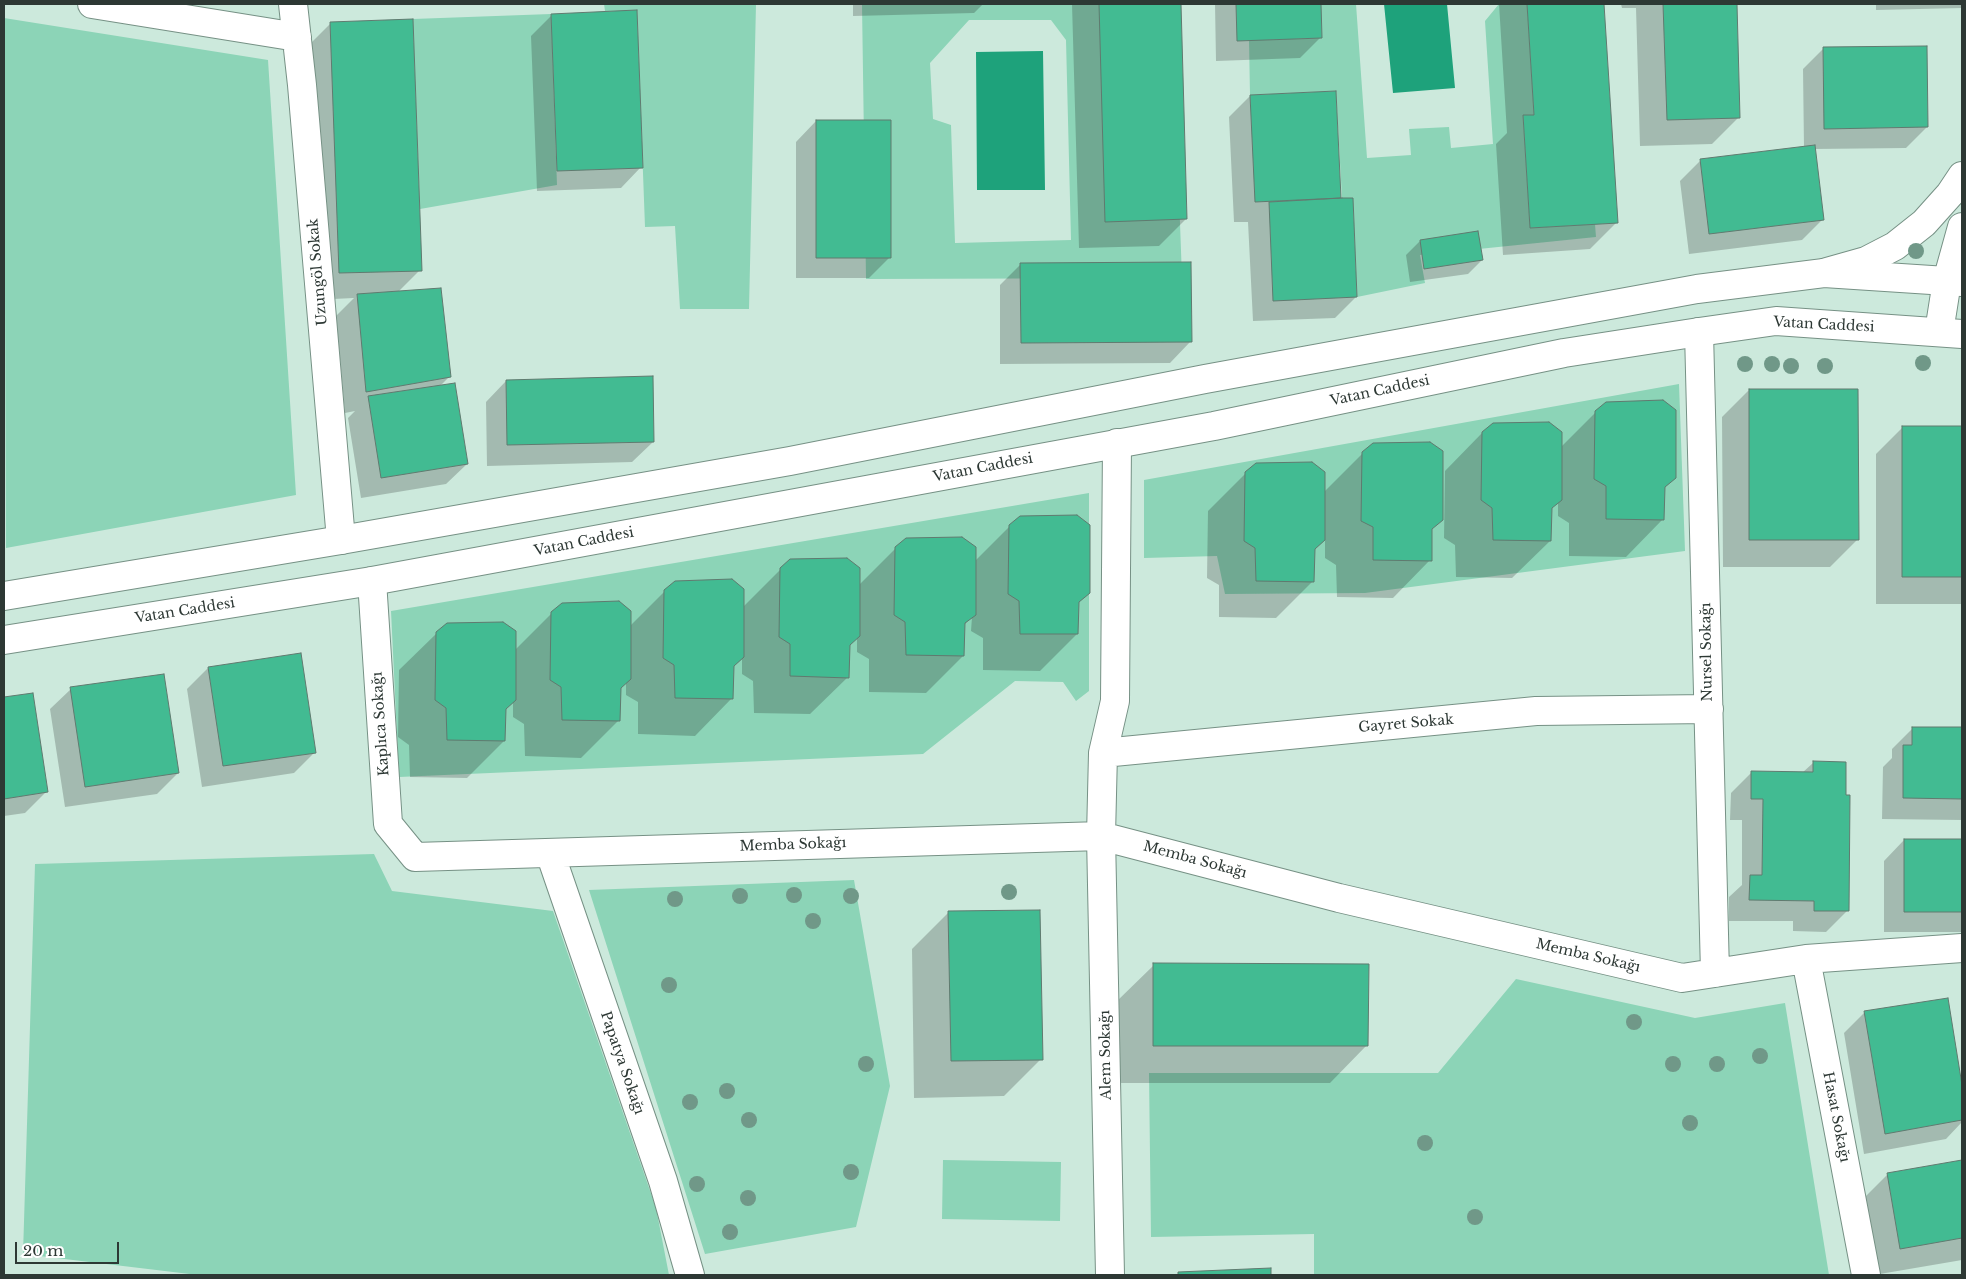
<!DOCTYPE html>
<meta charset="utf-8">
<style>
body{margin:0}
#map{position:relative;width:1966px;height:1279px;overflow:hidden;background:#cce9dc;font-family:"Libre Baskerville",serif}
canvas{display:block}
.frame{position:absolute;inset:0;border:5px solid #2d3834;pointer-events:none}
.scale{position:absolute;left:15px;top:1242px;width:104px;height:22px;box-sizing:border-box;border:2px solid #2d3834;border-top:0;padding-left:6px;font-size:15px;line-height:18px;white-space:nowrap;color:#2d3834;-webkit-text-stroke:4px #fff;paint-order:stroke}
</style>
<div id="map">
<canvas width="1966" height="1279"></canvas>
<div class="frame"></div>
<div class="scale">20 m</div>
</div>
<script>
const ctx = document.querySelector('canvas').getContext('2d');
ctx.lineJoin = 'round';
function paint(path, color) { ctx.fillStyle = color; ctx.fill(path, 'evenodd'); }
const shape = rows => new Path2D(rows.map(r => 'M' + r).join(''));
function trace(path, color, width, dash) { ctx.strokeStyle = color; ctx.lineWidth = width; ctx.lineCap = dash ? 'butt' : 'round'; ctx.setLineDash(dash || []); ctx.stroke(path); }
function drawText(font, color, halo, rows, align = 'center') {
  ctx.font = font + ' "Libre Baskerville",serif'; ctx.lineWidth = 4; ctx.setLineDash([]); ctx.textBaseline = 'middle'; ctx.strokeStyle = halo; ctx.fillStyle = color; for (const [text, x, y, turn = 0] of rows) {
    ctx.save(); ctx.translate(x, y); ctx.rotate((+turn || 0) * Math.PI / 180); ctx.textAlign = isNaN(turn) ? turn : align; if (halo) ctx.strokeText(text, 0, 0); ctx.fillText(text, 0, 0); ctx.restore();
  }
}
const green = shape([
 [604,4,756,4,749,309,680,309,675,226,645,227,637,11,605,11],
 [862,4,1172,4,1182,278,866,279],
 [969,20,1051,20,1066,40,1071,240,955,243,951,125,933,119,930,63],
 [1320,4,1356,4,1367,158,1411,155,1409,129,1449,127,1451,148,1493,144,1485,21,1499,4,1527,4,1534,115,1523,116,1530,228,1595,224,1596,237,1420,255,1425,283,1357,297,1353,199,1342,198,1336,91,1250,95,1249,40,1322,38],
 [551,14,557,185,420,209,413,19],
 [4,18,268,60,296,495,6,548],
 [1679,384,1685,551,1365,593,1225,594,1217,556,1144,558,1144,480],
 [1089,493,1089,691,1076,701,1063,682,1015,681,923,754,399,777,391,611],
 [374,854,392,891,553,911,656,1208,669,1275,198,1275,23,1254,35,864],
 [854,880,890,1086,856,1227,705,1254,589,890],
 [1516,979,1695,1018,1785,1003,1829,1275,1314,1275,1314,1234,1151,1237,1149,1073,1438,1073],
 [943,1160,1061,1162,1060,1221,942,1219]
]);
const water = shape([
 [1384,4,1447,4,1455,88,1393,93],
 [1043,51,1045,190,977,190,976,52]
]);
const shadow = shape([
 [853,4,983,4,974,13,853,16],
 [1072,4,1180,4,1186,219,1159,246,1079,248],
 [1215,4,1320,4,1321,37,1300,58,1216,61],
 [1499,4,1603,4,1617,222,1590,249,1503,255,1496,144,1507,133],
 [1621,4,1735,4,1739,117,1712,144,1640,146,1636,8,1622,8],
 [1876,4,1962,4,1962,8,1876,10],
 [552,15,641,167,621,188,537,191,531,36],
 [331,23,420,270,398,292,450,376,440,386,467,464,446,484,361,498,348,418,355,411,345,413,336,316,354,298,312,300,304,50],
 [1824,48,1927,127,1906,148,1814,149,1823,219,1802,240,1689,254,1680,181,1701,160,1804,148,1803,69],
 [1335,92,1340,200,1356,297,1335,318,1253,321,1248,222,1234,222,1229,117,1250,96],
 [816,121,890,257,869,278,796,278,796,142],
 [1420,241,1482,260,1468,274,1410,282,1406,255],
 [1021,264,1190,342,1170,363,1000,364,1000,285],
 [506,381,653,442,632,462,487,466,486,402],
 [1749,390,1857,540,1830,567,1723,567,1722,417],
 [1596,412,1675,478,1664,488,1663,519,1626,557,1569,556,1569,523,1558,516,1558,502,1550,509,1550,541,1512,578,1456,577,1455,545,1444,538,1445,471,1482,433,1561,447],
 [1903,427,1962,427,1962,604,1876,604,1876,454],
 [1363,453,1431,530,1430,560,1393,598,1337,597,1336,565,1325,558,1325,539,1314,550,1313,581,1276,618,1219,617,1219,585,1207,578,1208,511,1246,473,1324,492],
 [1010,526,1088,593,1078,603,1077,634,1040,671,983,670,983,638,971,631,972,617,964,625,963,656,926,693,869,692,869,659,857,652,857,637,849,646,848,677,810,714,754,713,753,681,742,674,742,658,733,667,732,698,695,736,638,734,638,702,626,695,626,682,620,689,619,720,581,758,525,756,524,724,513,717,513,700,505,709,504,741,467,778,410,777,409,745,398,737,399,670,437,633,515,650,552,613,630,626,665,591,743,607,781,569,859,585,896,548,974,562],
 [208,668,315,752,294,773,202,787,187,689],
 [71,689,178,773,157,794,65,807,50,709],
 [32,695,46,792,25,813,4,816,4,699],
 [1913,728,1962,728,1962,820,1882,819,1883,767,1892,758,1892,749],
 [1813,763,1847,911,1826,932,1793,931,1793,921,1729,921,1729,897,1742,885,1742,820,1730,820,1731,793,1752,772,1802,773],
 [1904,840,1962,840,1962,932,1884,932,1884,861],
 [949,912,1041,1059,1004,1096,914,1098,912,949],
 [1154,965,1367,1045,1330,1083,1116,1083,1116,1002],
 [1947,999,1962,1092,1962,1122,1946,1139,1864,1154,1844,1033,1865,1012],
 [1962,1161,1962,1260,1874,1275,1861,1201,1888,1174],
 [1269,1269,1270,1275,1176,1275,1179,1273]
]);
const building = shape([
 [1099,4,1181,4,1187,219,1105,222,1099,4],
 [1236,4,1321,4,1322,38,1237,41,1236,4],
 [1527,4,1604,4,1618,223,1530,228,1523,115,1534,115,1527,4],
 [1663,4,1737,4,1740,118,1667,120,1663,4],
 [637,10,643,168,557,171,551,14,637,10],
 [413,19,422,271,339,273,330,22,413,19],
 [1927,46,1928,127,1824,129,1823,47,1927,46],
 [1336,91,1341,198,1255,202,1250,95,1336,91],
 [816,120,891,120,891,258,816,258,816,120],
 [1815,145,1824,220,1709,234,1700,159,1815,145],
 [1342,198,1353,198,1357,297,1273,301,1269,202,1342,198],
 [1478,231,1483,260,1424,269,1420,240,1478,231],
 [1191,262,1192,342,1021,343,1020,263,1191,262],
 [441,288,451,377,366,392,357,294,441,288],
 [653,376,654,442,507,445,506,380,653,376],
 [455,383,468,464,381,478,368,396,455,383],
 [1749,389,1858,389,1859,540,1749,540,1749,389],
 [1663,400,1676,410,1676,478,1665,487,1664,520,1606,519,1606,486,1594,479,1595,411,1606,402,1663,400],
 [1549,422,1562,432,1562,500,1552,508,1551,541,1493,540,1492,508,1481,500,1482,432,1493,423,1549,422],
 [1902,426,1962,426,1962,577,1902,577,1902,426],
 [1430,442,1443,451,1443,520,1432,529,1432,561,1373,560,1373,527,1361,521,1362,452,1373,443,1430,442],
 [1312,462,1325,472,1325,540,1315,549,1314,582,1256,581,1255,548,1244,541,1245,472,1256,463,1312,462],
 [1077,515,1090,525,1090,593,1079,602,1078,634,1020,634,1019,601,1008,594,1009,525,1020,516,1077,515],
 [962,537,976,547,976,615,965,623,964,656,906,655,905,622,894,615,895,547,906,538,962,537],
 [847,558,860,568,860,636,850,645,849,678,790,676,790,644,779,637,780,568,790,559,847,558],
 [732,579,744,589,744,657,734,666,733,699,675,698,674,665,663,658,664,590,675,581,732,579],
 [619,601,631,611,631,679,621,688,620,721,562,720,561,687,550,680,551,612,562,603,619,601],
 [503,622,516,631,516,700,506,709,505,741,447,740,446,708,435,700,436,632,447,623,503,622],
 [301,653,316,753,223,766,208,667,301,653],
 [164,674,179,773,85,787,70,687,164,674],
 [33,693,48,792,4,799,4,697,33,693],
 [1912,727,1962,727,1962,799,1903,798,1903,745,1912,745,1912,727],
 [1813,761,1846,762,1846,795,1850,795,1849,911,1814,911,1814,901,1749,900,1750,875,1762,875,1763,799,1751,799,1751,771,1813,772,1813,761],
 [1904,839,1962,839,1962,912,1904,912,1904,839],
 [1040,910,1043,1060,951,1061,948,911,1040,910],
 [1153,963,1369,964,1368,1046,1153,1046,1153,963],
 [1948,998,1962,1085,1962,1120,1885,1134,1864,1011,1948,998],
 [1962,1160,1962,1238,1900,1249,1887,1173,1962,1160],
 [1271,1268,1271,1275,1178,1275,1178,1272,1271,1268]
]);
const minor = shape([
 [92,4,297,37],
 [293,4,302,85,341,540],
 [1699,332,1715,973],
 [372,581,388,824,415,857,1101,836,1339,898,1682,978,1806,959,1962,948],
 [1103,753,1536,711,1709,709],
 [550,853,663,1181,690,1275],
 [1806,959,1866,1275],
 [1110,1275,1101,836,1103,753,1115,701,1117,443]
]);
const tertiary = shape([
 [1827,272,1866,261,1895,246,1924,223,1950,194,1962,176],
 [1939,332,1947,281,1962,227]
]);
const primary = shape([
 [4,596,341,540,790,461,1205,379,1697,289,1824,273,1962,282],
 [4,640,372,581,1214,426,1564,353,1699,332,1776,321,1962,334]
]);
const trees = [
 [1916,251],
 [1923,363],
 [1745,364],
 [1772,364],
 [1791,366],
 [1825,366],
 [1009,892],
 [794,895],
 [740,896],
 [851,896],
 [675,899],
 [813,921],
 [669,985],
 [1634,1022],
 [1760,1056],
 [866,1064],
 [1673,1064],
 [1717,1064],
 [727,1091],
 [690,1102],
 [749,1120],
 [1690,1123],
 [1425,1143],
 [851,1172],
 [697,1184],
 [748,1198],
 [1475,1217],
 [730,1232]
];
const streetNames = [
 ["Uzungöl Sokak",318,272,-95],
 ["Vatan Caddesi",1824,325,3],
 ["Vatan Caddesi",1380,391,-12],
 ["Vatan Caddesi",983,468,-11],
 ["Vatan Caddesi",584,542,-11],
 ["Vatan Caddesi",185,611,-9],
 ["Nursel Sokağı",1707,652,-91],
 ["Kaplıca Sokağı",381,724,-94],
 ["Gayret Sokak",1406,724,-5],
 ["Memba Sokağı",793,845,-2],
 ["Memba Sokağı",1195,860,15],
 ["Memba Sokağı",1588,956,13],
 ["Alem Sokağı",1106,1055,-91],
 ["Papatya Sokağı",622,1063,71],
 ["Hasat Sokağı",1836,1117,79]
];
paint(green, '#8cd4b7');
paint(water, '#1ea27b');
paint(shadow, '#0003');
paint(building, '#42bb92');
trace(building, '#607a6f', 1);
trace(minor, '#769185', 30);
trace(tertiary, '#769185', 30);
trace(primary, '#769185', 30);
trace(minor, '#fff', 28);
trace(tertiary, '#fff', 28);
trace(primary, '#fff', 28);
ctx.fillStyle = '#709888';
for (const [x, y] of trees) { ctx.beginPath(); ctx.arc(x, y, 8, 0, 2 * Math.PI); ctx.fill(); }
drawText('14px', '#2d3834', '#fff', streetNames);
</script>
